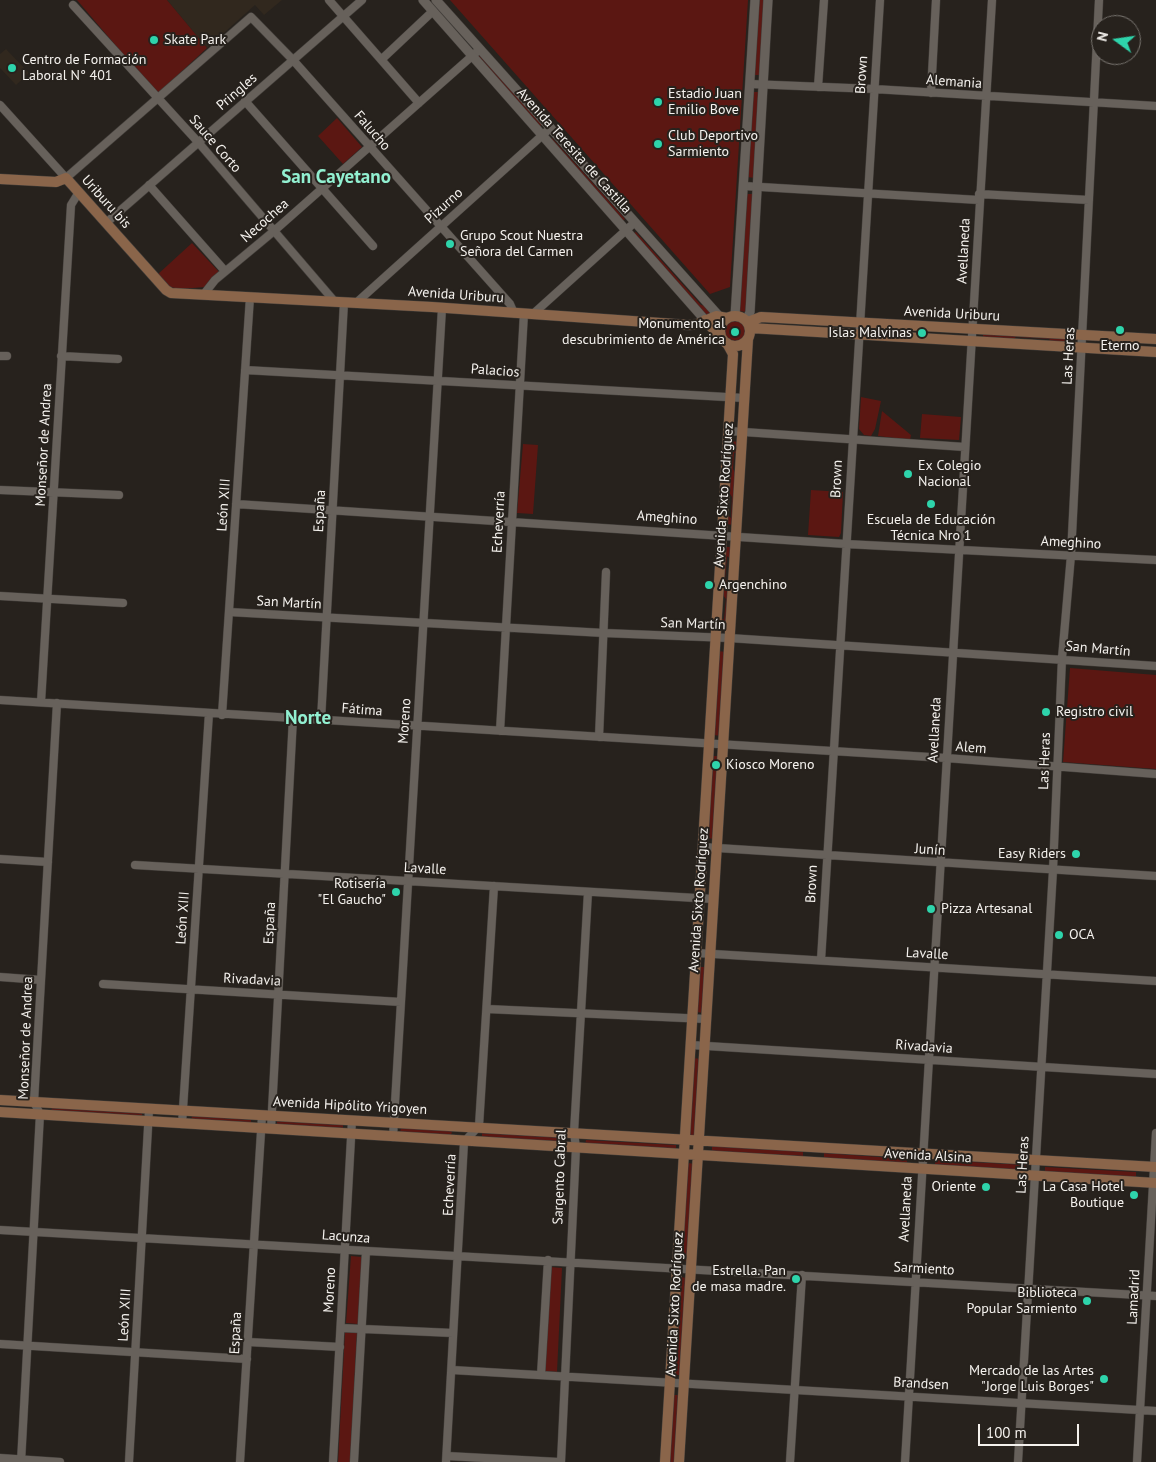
<!DOCTYPE html>
<meta charset="utf-8">
<style>
body{margin:0}
#map{position:relative;width:1156px;height:1462px;overflow:hidden;background:#27221d;font-family:"PT Sans",sans-serif}
canvas{display:block}
.north{position:absolute;left:1091px;top:15px;width:50px;height:50px;box-sizing:border-box;background:#27221d;border:1px solid #797570;border-radius:50%;rotate:284deg;font-size:14px;font-weight:700;line-height:20px;text-align:center;color:#f4f1ed}
.north::after{content:'';display:block;margin:auto;width:18px;height:22px;background:#2ed4ab;clip-path:polygon(50% 0,100% 100%,50% 72%,0 100%)}
.scale{position:absolute;left:978px;top:1424px;width:101px;height:22px;box-sizing:border-box;border:2px solid #f4f1ed;border-top:0;padding-left:6px;font-size:15px;line-height:18px;white-space:nowrap;color:#f4f1ed;-webkit-text-stroke:4px #27221d;paint-order:stroke}
</style>
<div id="map">
<canvas width="1156" height="1462"></canvas>
<div class="north">N</div>
<div class="scale">100 m</div>
</div>
<script>
const ctx = document.querySelector('canvas').getContext('2d');
ctx.lineJoin = 'round';
function paint(path, color) { ctx.fillStyle = color; ctx.fill(path, 'evenodd'); }
const shape = rows => new Path2D(rows.map(r => 'M' + r).join(''));
function trace(path, color, width, dash) { ctx.strokeStyle = color; ctx.lineWidth = width; ctx.lineCap = dash ? 'butt' : 'round'; ctx.setLineDash(dash || []); ctx.stroke(path); }
function drawText(font, color, halo, rows, align = 'center') {
  ctx.font = font + ' "PT Sans",sans-serif'; ctx.lineWidth = 4; ctx.setLineDash([]); ctx.textBaseline = 'middle'; ctx.strokeStyle = halo; ctx.fillStyle = color; for (const [text, x, y, turn = 0] of rows) {
    ctx.save(); ctx.translate(x, y); ctx.rotate((+turn || 0) * Math.PI / 180); ctx.textAlign = isNaN(turn) ? turn : align; if (halo) ctx.strokeText(text, 0, 0); ctx.fillText(text, 0, 0); ctx.restore();
  }
}
const built = shape([
 [167,0,282,0,264,15,255,5,207,48],
 [6,49,29,73,16,85,0,68,0,54]
]);
const green = shape([
 [77,0,167,0,207,48,157,94],
 [450,0,748,0,730,287,710,294],
 [757,0,765,0,761,75,753,75],
 [479,55,542,124,540,126,477,57],
 [751,92,760,92,755,178,747,177],
 [337,118,362,147,343,164,318,136],
 [552,138,625,219,623,221,550,140],
 [746,194,754,194,747,312,739,311],
 [636,232,701,305,706,306,713,315,705,317,634,233],
 [192,243,220,273,205,287,181,289,169,287,157,275],
 '724 330a11 11 0 1 1 22 0a11 11 0 1 1-22 0Z',
 [983,333,1069,338,1069,345,1046,343,1050,339,1016,337,1010,341,983,340],
 [861,397,881,401,875,429,871,436,864,435,859,429],
 [882,411,911,435,910,440,878,436],
 [922,414,961,417,959,440,920,438],
 [731,441,739,442,738,456,734,452,733,469,737,475,734,525,726,524,726,514,731,518,732,497,728,491],
 [523,444,538,445,533,514,517,513],
 [811,490,843,492,841,533,839,537,808,535],
 [724,547,732,547,732,560,727,556,725,579,730,584,728,627,720,627,720,617,724,620,726,599,722,594],
 [718,651,726,652,721,736,714,735],
 [1070,668,1156,675,1156,769,1063,762],
 [712,756,720,756,714,839,707,838],
 [700,967,707,967,704,1013,697,1012],
 [693,1058,701,1059,695,1135,688,1135],
 [52,1107,142,1112,142,1117,51,1112],
 [192,1116,251,1120,251,1125,191,1121],
 [277,1121,343,1125,343,1130,277,1126],
 [401,1128,452,1131,451,1136,400,1133],
 [482,1133,565,1138,564,1143,482,1138],
 [586,1140,676,1145,676,1150,585,1145],
 [712,1146,803,1151,803,1156,712,1151],
 [824,1153,907,1159,907,1164,824,1159],
 [935,1160,1026,1165,1026,1171,935,1166],
 [688,1163,695,1164,689,1261,682,1260],
 [1045,1167,1136,1172,1136,1177,1045,1172],
 [351,1256,362,1257,358,1324,346,1323],
 [550,1267,562,1268,557,1372,545,1371],
 [680,1277,687,1278,682,1375,674,1375],
 [345,1332,357,1332,350,1462,338,1462],
 [673,1395,681,1395,677,1462,670,1462]
]);
const minor = shape([
 [329,0,419,103],
 [73,5,198,142,335,302],
 [382,59,433,11],
 [750,84,874,89,1156,106],
 [818,87,824,0],
 [931,93,936,0],
 [245,101,373,246],
 [0,105,66,178,251,17,293,60,510,304,514,313],
 [149,185,225,271],
 [744,186,979,200],
 [979,194,1089,200],
 [106,223,362,0],
 [204,294,215,280,274,231,480,49],
 [356,303,546,132],
 [533,314,634,223],
 [0,356,7,356],
 [61,356,118,359],
 [245,370,744,398],
 [729,431,965,447],
 [0,490,119,495],
 [236,504,846,544,1156,560],
 [0,596,123,603],
 [229,612,604,633,729,638,1156,666],
 [0,700,946,758,1156,774],
 [41,702,71,205,79,192],
 [222,715,250,297],
 [321,720,344,302],
 [500,731,524,313],
 [599,737,606,572],
 [702,847,1156,876],
 [0,859,48,862],
 [135,865,713,899],
 [697,953,1156,981],
 [821,960,880,0],
 [0,977,41,980],
 [103,984,401,1002],
 [487,1009,706,1019],
 [691,1045,1156,1074],
 [182,1124,209,713],
 [271,1129,293,718],
 [393,1137,442,308],
 [0,1230,1156,1296],
 [341,1328,453,1333],
 [248,1342,340,1347],
 [0,1344,247,1359],
 [452,1370,1156,1411],
 [541,1375,548,1260],
 [447,1456,559,1462],
 [0,1458,60,1462],
 [21,1462,40,1114,34,1102,57,703],
 [129,1462,149,1110],
 [240,1462,262,1116],
 [333,1462,352,1120],
 [354,1462,366,1251],
 [446,1462,464,1142,479,1126,494,886],
 [561,1462,576,1148,574,1132,588,892],
 [790,1462,802,1275],
 [905,1462,992,0],
 [1018,1462,1053,870,1062,658,1071,555,1099,0],
 [1137,1462,1156,1133]
]);
const tertiary = shape([
 [423,0,705,320],
 [436,0,719,316],
 [735,316,755,0],
 [746,321,750,312,768,0]
]);
const secondary = shape([
 [0,179,56,182,66,178,166,290,171,293,432,307,689,325,697,324,716,316,727,318],
 '720 331a15 15 0 1 1 30 0a15 15 0 1 1-30 0Z',
 [705,320,723,340],
 [748,322,761,317,1156,339],
 [750,328,1156,352],
 [0,1100,1156,1167],
 [0,1112,1156,1183],
 [665,1462,733,354,727,343],
 [679,1462,748,339]
]);
const markers = [
 [154,40,5,"#2ed4ab"],
 [12,68,5,"#2ed4ab"],
 [658,102,5,"#2ed4ab"],
 [658,144,5,"#2ed4ab"],
 [450,244,5,"#2ed4ab"],
 [1120,330,5,"#2ed4ab"],
 [735,332,5,"#2ed4ab"],
 [922,333,5,"#2ed4ab"],
 [908,474,5,"#2ed4ab"],
 [931,504,5,"#2ed4ab"],
 [709,585,5,"#2ed4ab"],
 [1046,712,5,"#2ed4ab"],
 [716,765,5,"#2ed4ab"],
 [1076,854,5,"#2ed4ab"],
 [396,892,5,"#2ed4ab"],
 [931,909,5,"#2ed4ab"],
 [1059,935,5,"#2ed4ab"],
 [986,1187,5,"#2ed4ab"],
 [1134,1195,5,"#2ed4ab"],
 [796,1279,5,"#2ed4ab"],
 [1087,1301,5,"#2ed4ab"],
 [1104,1379,5,"#2ed4ab"]
];
const poiNames = [
 ["Skate Park",164,40],
 ["Centro de Formación",22,60],
 ["Laboral N° 401",22,76],
 ["Estadio Juan",668,94],
 ["Emilio Bove",668,110],
 ["Club Deportivo",668,136],
 ["Sarmiento",668,152],
 ["Grupo Scout Nuestra",460,236],
 ["Señora del Carmen",460,252],
 ["Monumento al",725,324,"right"],
 ["descubrimiento de América",725,340,"right"],
 ["Islas Malvinas",912,333,"right"],
 ["Eterno",1120,346,"center"],
 ["Ex Colegio",918,466],
 ["Nacional",918,482],
 ["Escuela de Educación",931,520,"center"],
 ["Técnica Nro 1",931,536,"center"],
 ["Argenchino",719,585],
 ["Registro civil",1056,712],
 ["Kiosco Moreno",726,765],
 ["Easy Riders",1066,854,"right"],
 ["Rotisería",386,884,"right"],
 ["\"El Gaucho\"",386,900,"right"],
 ["Pizza Artesanal",941,909],
 ["OCA",1069,935],
 ["Oriente",976,1187,"right"],
 ["La Casa Hotel",1124,1187,"right"],
 ["Boutique",1124,1203,"right"],
 ["Estrella. Pan",786,1271,"right"],
 ["de masa madre.",786,1287,"right"],
 ["Biblioteca",1077,1293,"right"],
 ["Popular Sarmiento",1077,1309,"right"],
 ["Mercado de las Artes",1094,1371,"right"],
 ["\"Jorge Luis Borges\"",1094,1387,"right"]
];
const streetNames = [
 ["Brown",862,75,-86],
 ["Alemania",954,82,4],
 ["Pringles",237,92,-41],
 ["Falucho",372,131,49],
 ["Sauce Corto",215,144,49],
 ["Avenida Teresita de Castilla",574,151,48],
 ["Uriburu bis",106,202,48],
 ["Pizurno",444,206,-42],
 ["Necochea",265,221,-41],
 ["Avellaneda",964,251,-87],
 ["Avenida Uriburu",456,295,4],
 ["Avenida Uriburu",952,314,3],
 ["Las Heras",1069,356,-87],
 ["Palacios",495,371,4],
 ["Monseñor de Andrea",44,445,-87],
 ["Brown",837,479,-87],
 ["Avenida Sixto Rodríguez",724,495,-86],
 ["León XIII",224,505,-86],
 ["España",320,511,-87],
 ["Ameghino",667,518,4],
 ["Echeverría",499,522,-87],
 ["Ameghino",1071,543,3],
 ["San Martín",289,603,3],
 ["San Martín",693,624,2],
 ["San Martín",1098,649,5],
 ["Fátima",362,710,4],
 ["Moreno",405,721,-86],
 ["Avellaneda",935,730,-87],
 ["Alem",971,748,5],
 ["Las Heras",1045,761,-88],
 ["Junín",930,850,4],
 ["Lavalle",425,869,3],
 ["Brown",812,884,-87],
 ["Avenida Sixto Rodríguez",699,900,-86],
 ["León XIII",183,918,-86],
 ["España",270,923,-87],
 ["Lavalle",927,954,3],
 ["Rivadavia",252,980,3],
 ["Monseñor de Andrea",26,1038,-88],
 ["Rivadavia",924,1047,4],
 ["Avenida Hipólito Yrigoyen",350,1106,3],
 ["Avenida Alsina",928,1156,3],
 ["Las Heras",1023,1165,-87],
 ["Sargento Cabral",560,1177,-88],
 ["Echeverría",450,1185,-87],
 ["Avellaneda",906,1209,-87],
 ["Lacunza",346,1237,4],
 ["Sarmiento",924,1269,3],
 ["Moreno",330,1290,-87],
 ["Lamadrid",1134,1297,-87],
 ["Avenida Sixto Rodríguez",675,1304,-87],
 ["León XIII",125,1315,-87],
 ["España",236,1333,-87],
 ["Brandsen",921,1384,3]
];
const districtNames = [
 ["San Cayetano",336,178],
 ["Norte",308,719]
];
paint(built, '#31281e');
paint(green, '#5b1712');
trace(minor, '#423e3a', 9);
trace(tertiary, '#423e3a', 10);
trace(secondary, '#423e3a', 11);
trace(minor, '#67615b', 8);
trace(tertiary, '#67615b', 9);
trace(secondary, '#8a654a', 10);
for (const [x, y, r, color] of markers) { const dot = new Path2D(); dot.arc(x, y, r, 0, 2 * Math.PI); ctx.fillStyle = color; ctx.fill(dot); trace(dot, '#27221d', 2); }
drawText('14px', '#f4f1ed', '#27221d', poiNames, 'left');
drawText('14px', '#f4f1ed', '#27221d', streetNames);
drawText('bold 19px', '#92f0d1', '#27221d', districtNames);
</script>
